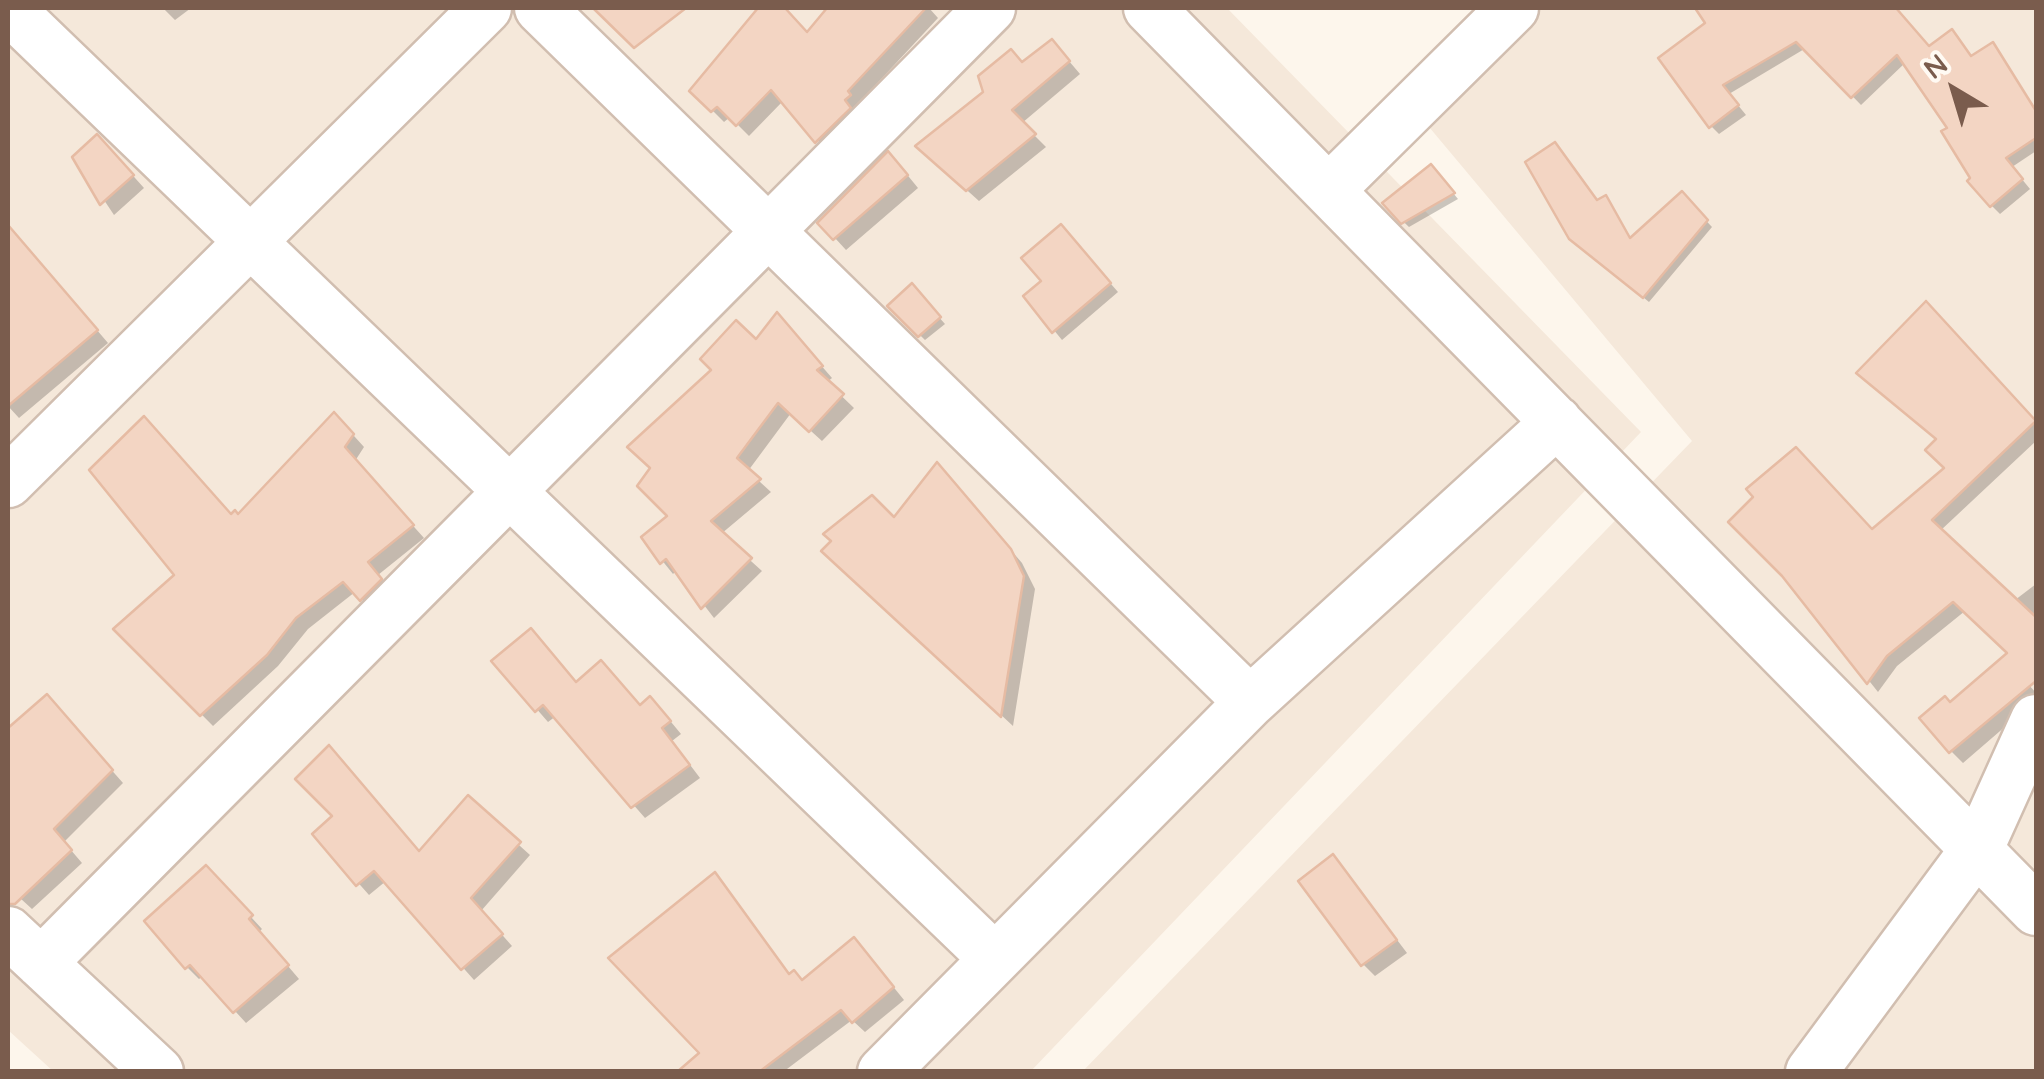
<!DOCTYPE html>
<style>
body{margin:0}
#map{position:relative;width:2044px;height:1079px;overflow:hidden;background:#fdf6ec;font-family:Quicksand,sans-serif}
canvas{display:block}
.frame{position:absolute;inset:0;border:10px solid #7a5c4d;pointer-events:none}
.north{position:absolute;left:1904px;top:40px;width:100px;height:100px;-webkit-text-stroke:8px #fffaf3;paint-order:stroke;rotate:322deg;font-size:28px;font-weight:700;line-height:40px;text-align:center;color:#7a5c4d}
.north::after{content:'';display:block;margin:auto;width:35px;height:45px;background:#7a5c4d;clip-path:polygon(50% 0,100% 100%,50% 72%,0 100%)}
</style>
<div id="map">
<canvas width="2044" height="1079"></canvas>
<div class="frame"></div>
<div class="north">N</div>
</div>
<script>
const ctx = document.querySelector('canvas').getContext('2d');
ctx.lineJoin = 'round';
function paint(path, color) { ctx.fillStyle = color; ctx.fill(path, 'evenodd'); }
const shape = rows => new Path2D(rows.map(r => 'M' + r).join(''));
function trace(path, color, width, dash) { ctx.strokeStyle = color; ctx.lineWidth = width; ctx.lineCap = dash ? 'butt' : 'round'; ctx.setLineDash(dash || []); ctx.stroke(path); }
const residential = shape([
 [8,8,1227,8,1641,432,1031,1071,54,1072,8,1030],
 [1531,8,2036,8,2036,1071,1082,1072,1692,441,1419,115]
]);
const shadow = shape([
 [163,8,191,8,175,20],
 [762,8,783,8,808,35,830,8,929,8,938,18,858,104,861,108,829,153,783,101,749,136,730,117,724,122,692,90],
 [1698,8,1894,8,1930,49,1972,58,1992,45,2036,110,2036,151,2012,167,2030,189,2000,214,1992,206,1971,181,1950,129,1905,63,1861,105,1806,48,1729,94,1746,115,1719,134,1711,126,1709,23],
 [1063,54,1080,74,1022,123,1046,147,979,201,930,157],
 [109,149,144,188,114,215,76,158],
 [900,166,918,188,846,250,835,238],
 [1436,172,1458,199,1409,227,1385,204],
 [1682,195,1712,227,1649,302,1578,244,1598,202,1610,203,1631,240],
 [8,226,108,343,19,418,8,406],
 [1069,236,1118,292,1062,340,1026,296,1044,281],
 [912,287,945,324,925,340,890,306],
 [1926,305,2036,423,2036,441,1940,531,2015,600,2036,584,2036,677,1965,611,1897,666,1878,692,1784,574,1872,532,1948,468,1938,440],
 [788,327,832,378,827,382,854,408,822,441,791,413,748,471,771,492,721,534,762,571,714,618,677,570,673,574,644,538,671,516,756,342],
 [345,426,364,447,355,461,424,538,378,575,392,591,373,611,355,592,308,629,278,666,213,726,117,629,177,576,232,517,239,517],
 [948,477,1022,563,1035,589,1013,726,836,562],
 [495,661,662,711,681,734,672,741,700,778,645,818,556,716,548,722],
 [2016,670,2036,693,2036,700,1963,763,1951,751,1950,704],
 [47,697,123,783,64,842,82,863,32,909,8,887,8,732],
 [468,799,530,855,481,911,512,946,474,980,386,881,369,895,315,834,420,854],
 [1344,870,1407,953,1375,976,1363,964],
 [218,881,262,929,259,932,299,979,246,1023,203,976,199,979,187,967],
 [726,887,791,976,802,983,865,952,904,1000,865,1032,852,1020,783,1072,706,1072,703,1053]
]);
const building = shape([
 [593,8,686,8,634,48,593,8],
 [758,8,785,8,807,32,827,8,926,8,848,91,851,95,845,100,851,108,815,143,771,90,736,126,717,107,711,112,689,91,758,8],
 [1695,8,1896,8,1929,46,1952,29,1971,56,1993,42,2036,111,2036,138,2006,158,2023,179,1990,207,1967,181,1970,178,1941,131,1947,128,1897,55,1851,98,1796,42,1723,85,1739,105,1709,128,1658,58,1705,23,1695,8],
 [1052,39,1070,61,1012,110,1036,134,966,191,915,146,983,92,978,76,1011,49,1022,62,1052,39],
 [97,134,134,175,100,205,72,157,97,134],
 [1555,142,1597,200,1606,195,1630,238,1682,191,1708,220,1643,298,1569,239,1525,162,1555,142],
 [888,151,908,175,833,240,817,223,888,151],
 [1431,164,1455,193,1401,224,1382,203,1431,164],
 [1061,224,1111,283,1052,333,1023,296,1041,281,1021,258,1061,224],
 [8,225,98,330,8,406,8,225],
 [912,283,941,317,918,337,887,306,912,283],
 [1926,301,2036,421,1932,520,2036,617,2036,681,1949,753,1919,718,1945,696,1950,702,2007,653,1953,602,1887,656,1867,684,1782,576,1728,522,1753,497,1746,489,1796,447,1872,529,1944,468,1925,450,1936,439,1856,373,1926,301],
 [777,312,823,366,817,370,844,394,809,432,778,403,737,458,761,479,711,521,752,558,701,609,666,559,660,564,641,537,667,516,637,486,650,468,627,447,711,370,700,359,736,320,756,339,777,312],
 [334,412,354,434,345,447,414,525,368,562,382,579,360,601,343,582,296,618,267,655,200,716,113,629,174,575,89,470,144,416,231,514,235,510,238,514,334,412],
 [937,462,1011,549,1024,576,1001,717,821,551,831,541,823,534,872,495,894,517,937,462],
 [531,628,576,682,601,660,640,705,650,696,671,721,662,728,690,765,631,808,543,705,535,712,491,661,531,628],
 [47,694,113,770,54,829,72,850,15,904,8,904,8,728,47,694],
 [329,745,419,851,468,795,521,842,471,898,503,934,461,970,374,871,356,886,312,834,332,816,295,779,329,745],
 [1333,854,1397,940,1361,966,1298,881,1333,854],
 [206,865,253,915,249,919,289,965,233,1013,190,965,185,969,144,921,206,865],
 [715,872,789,974,794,970,802,980,854,937,894,987,852,1023,841,1010,759,1072,677,1072,699,1053,608,958,715,872]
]);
const minor = shape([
 [8,8,995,959],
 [540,8,1250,702],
 [1149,8,2036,910],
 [1329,190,1513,8],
 [8,482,486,8],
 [8,932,158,1072],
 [41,963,990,8],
 [883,1072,1250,702,1557,422],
 [1811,1072,1980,844,2036,720]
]);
paint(residential, '#f5e8da');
paint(shadow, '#0003');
paint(building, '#f3d5c3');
trace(building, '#e6bba3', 2.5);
trace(minor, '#d1beb0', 55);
trace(minor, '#fff', 50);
</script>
